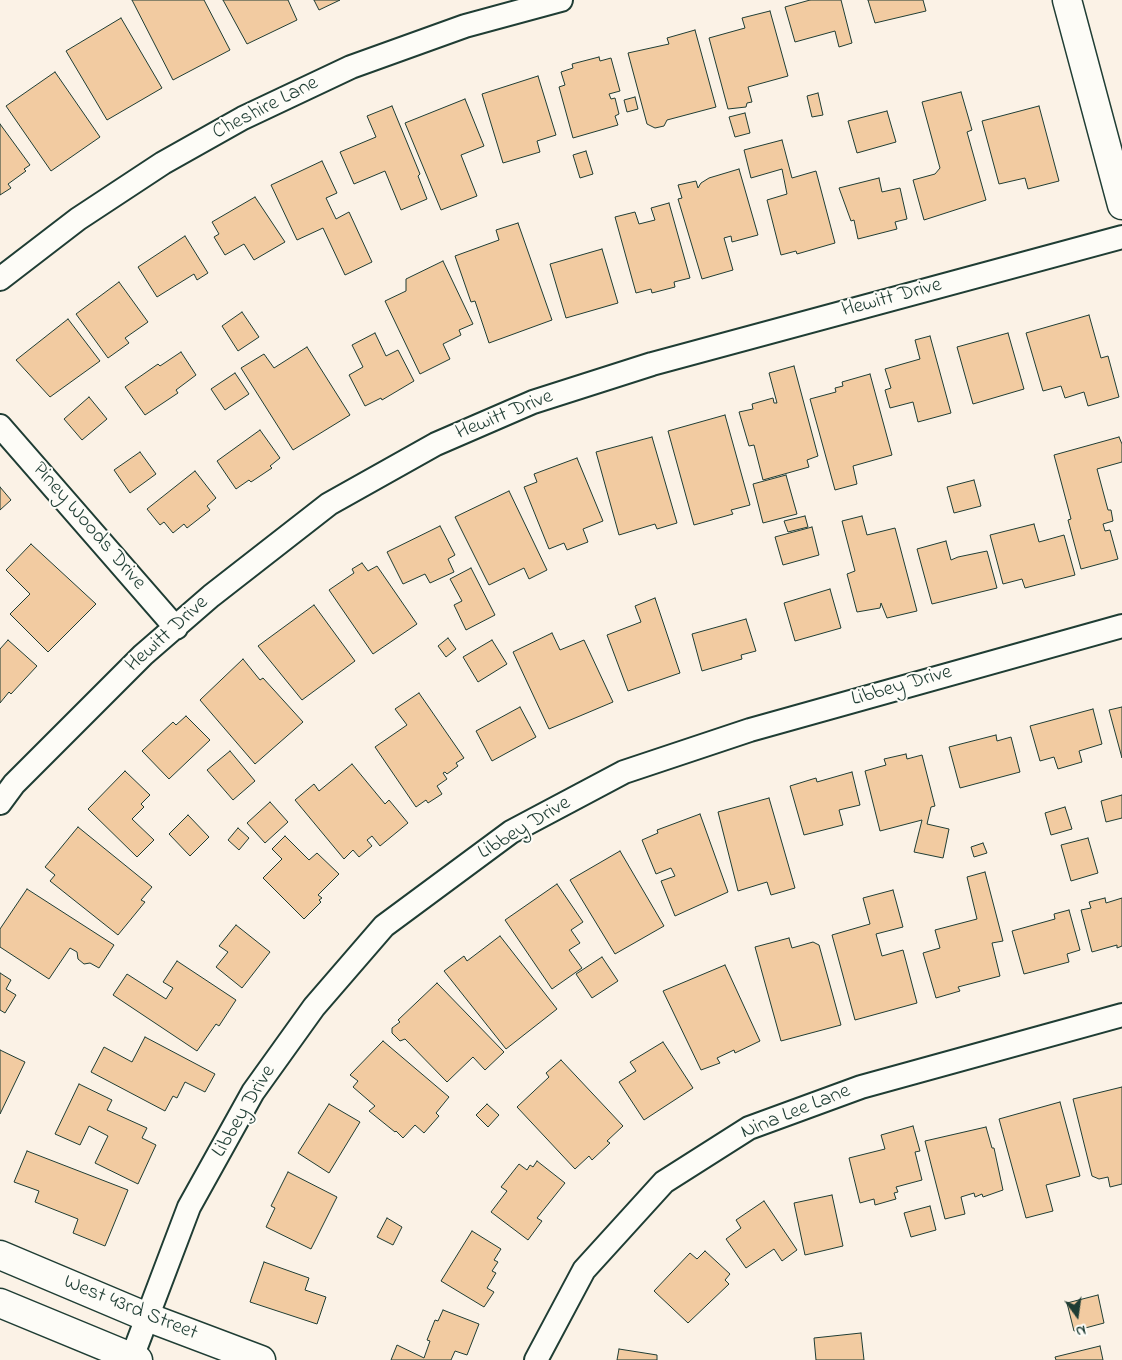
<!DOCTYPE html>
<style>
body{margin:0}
#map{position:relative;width:1122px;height:1360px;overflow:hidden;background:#fbf2e6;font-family:"Indie Flower",sans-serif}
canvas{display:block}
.north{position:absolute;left:1052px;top:1290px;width:50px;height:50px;-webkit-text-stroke:4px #fdfcf7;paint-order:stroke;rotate:166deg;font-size:14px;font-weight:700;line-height:20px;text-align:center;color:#1f3d34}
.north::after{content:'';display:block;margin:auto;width:18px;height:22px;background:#1f3d34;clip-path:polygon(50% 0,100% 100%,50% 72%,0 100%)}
</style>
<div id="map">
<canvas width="1122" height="1360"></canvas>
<div class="north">N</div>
</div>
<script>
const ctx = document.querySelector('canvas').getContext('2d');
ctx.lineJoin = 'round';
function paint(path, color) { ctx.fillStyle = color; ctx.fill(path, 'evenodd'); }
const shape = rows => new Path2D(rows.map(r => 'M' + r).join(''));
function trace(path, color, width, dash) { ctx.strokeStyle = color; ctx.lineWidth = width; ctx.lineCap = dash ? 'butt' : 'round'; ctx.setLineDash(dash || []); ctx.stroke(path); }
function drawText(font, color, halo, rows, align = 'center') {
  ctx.font = font + ' "Indie Flower",sans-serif'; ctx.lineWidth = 4; ctx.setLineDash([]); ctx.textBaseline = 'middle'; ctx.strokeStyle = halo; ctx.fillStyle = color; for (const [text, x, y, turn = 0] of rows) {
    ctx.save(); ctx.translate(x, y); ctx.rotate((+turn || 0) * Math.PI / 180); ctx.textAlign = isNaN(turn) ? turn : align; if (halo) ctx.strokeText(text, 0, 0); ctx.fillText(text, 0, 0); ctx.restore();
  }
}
const building = shape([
 [132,0,204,0,230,50,173,80,132,0],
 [223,0,288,0,297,20,247,44,223,0],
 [314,0,340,0,319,10,314,0],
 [810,0,841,0,852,43,839,47,835,31,795,42,785,7,810,0],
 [868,0,923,0,926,11,875,23,868,0],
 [770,11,788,76,748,87,752,102,747,103,746,107,728,109,709,38,745,28,742,18,770,11],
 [121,18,162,88,107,120,66,51,121,18],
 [695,30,716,107,667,120,664,126,655,128,647,124,628,53,669,44,667,38,695,30],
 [599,57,600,61,611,58,620,91,609,94,611,99,615,98,619,114,615,116,618,125,573,138,559,87,565,85,561,72,573,68,572,64,599,57],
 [55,72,100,137,51,171,6,106,55,72],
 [538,76,556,135,537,141,540,152,503,163,482,94,538,76],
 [961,92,972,130,967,132,986,200,924,220,913,180,935,174,940,168,922,102,961,92],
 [818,93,823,115,812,117,807,96,818,93],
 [635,97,638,109,627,112,624,100,635,97],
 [465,99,484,146,461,155,477,196,441,210,405,123,465,99],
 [392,106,420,174,418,176,427,199,401,210,385,171,354,184,340,152,376,137,367,116,392,106],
 [1039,106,1059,181,1028,189,1025,178,999,184,982,121,1039,106],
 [887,111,896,142,857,153,848,121,887,111],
 [745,113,750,133,735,137,729,117,745,113],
 [0,124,30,165,24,169,26,171,8,184,11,188,0,195,0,124],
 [782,140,792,178,816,171,835,243,797,254,796,251,781,255,767,200,787,194,782,169,751,178,744,150,782,140],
 [586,151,593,174,580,178,573,155,586,151],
 [322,161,337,193,326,198,336,219,349,212,372,262,345,275,323,228,297,240,271,185,322,161],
 [739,169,758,235,732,242,731,236,724,238,733,270,702,279,678,199,682,198,678,185,696,181,698,188,701,183,709,178,739,169],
 [879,178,882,192,900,188,907,219,895,222,897,229,858,239,854,220,851,221,839,188,879,178],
 [255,197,285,242,254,260,244,244,225,255,214,237,219,234,212,222,255,197],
 [669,203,690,278,674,282,675,287,652,293,651,289,636,293,615,217,635,212,639,224,655,220,651,208,669,203],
 [518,223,552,320,489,343,475,301,471,302,455,256,499,240,496,230,518,223],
 [185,236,208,273,197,280,194,274,157,297,138,267,185,236],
 [602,249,618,303,566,318,550,264,602,249],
 [443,261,473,324,459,330,461,335,443,344,450,359,420,374,385,301,406,291,406,279,443,261],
 [119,282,148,322,125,338,129,343,108,358,76,314,119,282],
 [242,312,259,337,238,351,222,326,242,312],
 [1089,315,1101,358,1108,356,1119,397,1088,406,1084,392,1065,398,1061,386,1043,391,1026,333,1089,315],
 [68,319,100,361,50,397,16,360,68,319],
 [375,333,386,356,398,350,414,381,382,400,381,398,365,406,349,375,363,367,352,345,375,333],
 [1008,333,1024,389,973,404,957,347,1008,333],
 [930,336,951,413,918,422,913,402,890,408,885,390,891,388,885,369,920,359,915,340,930,336],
 [307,347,350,415,293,450,241,368,264,354,274,368,307,347],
 [181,352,196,375,176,390,178,393,145,415,125,387,158,364,160,366,181,352],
 [794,366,818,456,807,460,809,467,763,480,754,445,749,446,739,412,753,409,752,404,773,398,774,403,777,403,769,373,794,366],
 [235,373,249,394,225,410,211,389,235,373],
 [870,374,892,455,853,466,857,484,835,490,810,399,836,392,835,388,843,386,842,382,870,374],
 [89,397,107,419,82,440,64,419,89,397],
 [725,415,750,505,731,510,733,514,694,525,668,431,725,415],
 [260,430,280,458,270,466,272,468,251,482,249,480,236,489,217,461,260,430],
 [652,437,677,523,657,529,655,524,619,535,596,452,652,437],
 [1119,437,1122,444,1122,462,1097,469,1108,510,1111,510,1113,521,1103,524,1105,531,1110,530,1118,559,1081,569,1068,520,1071,519,1054,455,1119,437],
 [140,452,156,474,130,493,114,470,140,452],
 [577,458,603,521,583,529,588,542,567,550,564,543,549,549,524,487,537,482,534,474,577,458],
 [195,471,216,498,207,506,210,510,187,528,184,524,173,533,164,522,160,525,147,509,195,471],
 [786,475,797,514,763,523,753,484,786,475],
 [974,480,981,506,954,513,947,487,974,480],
 [0,487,11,500,0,510,0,487],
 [509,491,547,570,529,579,524,568,489,585,455,517,509,491],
 [805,516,808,527,788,532,784,521,805,516],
 [862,516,867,535,895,528,917,611,887,618,881,603,880,608,857,612,847,574,855,571,842,521,862,516],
 [1034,524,1039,542,1064,535,1075,575,1025,588,1022,579,1003,584,990,535,1034,524],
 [440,526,455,555,448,559,454,572,430,583,425,574,403,584,387,552,440,526],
 [812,527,819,555,783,565,775,537,812,527],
 [946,541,951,560,958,557,987,551,997,588,932,604,917,549,946,541],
 [31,544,96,604,48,652,10,614,30,594,6,570,31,544],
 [362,563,368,571,377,566,417,624,373,654,329,590,354,573,352,569,362,563],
 [471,568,495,615,466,630,454,605,462,601,450,579,471,568],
 [830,589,841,628,795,641,784,603,830,589],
 [655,598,680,673,628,691,607,635,641,622,635,606,655,598],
 [314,605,355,661,302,700,258,646,314,605],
 [746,619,756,651,741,655,742,659,702,671,692,634,746,619],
 [552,633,560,650,584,640,613,702,549,729,513,652,552,633],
 [448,638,456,649,446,657,438,646,448,638],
 [8,640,37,666,11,694,9,692,0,703,0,649,8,640],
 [492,640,507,664,478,682,463,657,492,640],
 [243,659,260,680,263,678,303,722,255,764,200,700,243,659],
 [419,693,464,758,456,763,458,766,447,774,445,772,443,773,447,779,437,786,442,794,428,803,426,800,416,807,375,747,407,725,395,709,419,693],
 [520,707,536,737,492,761,476,731,520,707],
 [1122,707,1122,758,1109,710,1122,707],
 [1093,709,1102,744,1079,751,1082,762,1058,769,1054,757,1040,761,1030,726,1093,709],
 [186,716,210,740,169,779,142,751,173,722,176,725,186,716],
 [996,735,997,741,1011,737,1020,772,960,788,949,747,996,735],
 [230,751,255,781,233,800,207,770,230,751],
 [906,754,907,759,922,755,935,806,931,807,927,824,949,829,943,858,914,852,922,820,880,831,865,771,886,765,884,759,906,754],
 [352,764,385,804,389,800,408,823,380,846,372,836,367,840,372,846,359,857,353,850,344,859,295,800,314,784,319,791,352,764],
 [125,771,150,795,141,804,144,807,132,819,154,840,137,857,88,809,125,771],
 [852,772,860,805,839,810,843,825,804,835,790,786,816,778,817,782,852,772],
 [1122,795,1122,818,1106,822,1101,801,1122,795],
 [769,798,795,888,771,895,767,882,738,891,718,812,769,798],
 [270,802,288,822,265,843,247,823,270,802],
 [1065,807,1072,829,1051,835,1045,813,1065,807],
 [700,814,728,892,675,916,661,881,675,876,671,868,656,874,642,840,658,833,657,830,700,814],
 [188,815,209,837,190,856,169,834,188,815],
 [78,827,152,887,141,900,145,902,118,935,50,881,55,875,45,867,78,827],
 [238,828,249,838,239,850,228,840,238,828],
 [285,836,309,860,317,853,339,874,318,895,322,898,319,900,321,902,304,919,263,878,282,859,272,849,285,836],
 [1088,838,1098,873,1071,881,1061,845,1088,838],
 [983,843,987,853,974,857,971,847,983,843],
 [620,851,664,926,615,954,570,880,620,851],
 [985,872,1003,941,992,943,1000,976,958,987,960,991,936,998,923,953,940,948,935,930,977,919,967,877,985,872],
 [557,884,583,922,571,930,580,943,569,950,582,968,552,989,505,920,557,884],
 [27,889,114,945,99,968,90,963,84,964,78,959,77,952,70,948,49,979,0,947,0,929,27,889],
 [893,890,903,927,876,934,882,956,903,950,917,1003,855,1020,832,935,870,924,863,898,893,890],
 [1105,898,1106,903,1122,898,1122,946,1117,948,1117,945,1092,952,1081,910,1091,908,1089,902,1105,898],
 [1069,910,1080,950,1067,954,1069,962,1024,974,1012,931,1055,919,1054,914,1069,910],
 [236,925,270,952,242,988,216,967,228,952,219,946,236,925],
 [500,936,557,1009,506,1049,444,971,464,956,467,961,500,936],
 [789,938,792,948,813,942,819,945,841,1025,781,1041,755,947,789,938],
 [602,957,618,981,592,998,576,974,602,957],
 [177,961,236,1000,219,1026,216,1024,197,1051,113,995,127,974,166,999,173,988,163,982,177,961],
 [725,965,760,1041,735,1053,734,1050,717,1058,720,1063,701,1070,663,991,725,965],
 [0,973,11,980,6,989,16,995,5,1013,0,1010,0,973],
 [437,983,504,1052,485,1070,473,1057,447,1082,405,1039,400,1041,392,1033,392,1028,400,1022,398,1020,437,983],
 [145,1037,215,1074,205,1092,185,1082,177,1098,173,1096,165,1111,91,1072,104,1047,132,1062,145,1037],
 [383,1041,449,1097,436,1113,439,1116,424,1133,415,1125,403,1138,396,1131,395,1132,369,1111,375,1106,353,1087,358,1081,350,1075,383,1041],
 [663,1042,693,1088,644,1120,619,1082,636,1071,630,1062,663,1042],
 [0,1050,25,1062,0,1114,0,1050],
 [561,1060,623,1126,607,1141,610,1143,592,1160,589,1156,575,1169,517,1107,549,1077,546,1073,561,1060],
 [79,1084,112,1100,107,1110,147,1128,142,1138,156,1145,138,1184,95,1163,108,1136,89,1126,80,1145,55,1134,79,1084],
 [1122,1087,1122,1184,1110,1187,1108,1177,1099,1179,1092,1176,1073,1099,1122,1087],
 [1060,1102,1080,1176,1046,1185,1053,1211,1026,1218,999,1119,1060,1102],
 [329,1104,360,1122,329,1173,298,1153,329,1104],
 [487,1104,499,1115,488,1127,476,1115,487,1104],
 [913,1126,920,1151,915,1152,922,1180,896,1187,898,1192,894,1193,896,1199,875,1205,874,1199,860,1203,849,1158,885,1149,881,1135,913,1126],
 [986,1127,992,1148,994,1148,1003,1190,983,1197,982,1194,975,1197,974,1193,961,1197,965,1214,945,1219,925,1141,986,1127],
 [27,1151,128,1190,105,1246,73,1233,78,1219,35,1202,39,1191,14,1182,27,1151],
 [537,1161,565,1183,537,1218,542,1221,528,1240,491,1212,507,1191,501,1187,519,1164,527,1170,530,1165,533,1167,537,1161],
 [288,1172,337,1197,311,1249,266,1227,275,1208,271,1206,288,1172],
 [832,1195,843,1246,805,1255,794,1203,832,1195],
 [764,1201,797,1250,782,1261,774,1249,746,1268,726,1239,741,1228,736,1220,764,1201],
 [930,1206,936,1230,911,1237,904,1213,930,1206],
 [387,1218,402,1227,393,1245,377,1237,387,1218],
 [472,1231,501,1249,494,1260,498,1262,492,1271,496,1273,487,1288,494,1292,484,1307,441,1281,472,1231],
 [705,1251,730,1274,725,1280,729,1284,688,1323,654,1291,690,1253,697,1259,705,1251],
 [264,1262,309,1278,305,1290,326,1297,317,1324,250,1302,264,1262],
 [1098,1295,1104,1323,1074,1331,1067,1303,1098,1295],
 [443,1310,479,1324,467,1355,455,1351,451,1360,391,1360,397,1345,424,1358,430,1341,427,1340,435,1320,438,1321,443,1310],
 [861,1333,864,1360,816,1360,814,1338,861,1333],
 [1100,1346,1103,1360,1056,1360,1055,1357,1100,1346],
 [619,1349,657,1355,657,1360,617,1360,619,1349]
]);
const street = shape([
 [0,279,78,219,163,163,243,118,351,67,465,26,561,0],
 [0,426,176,628],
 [0,803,14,784,143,655,211,596,329,504,436,444,533,402,652,364,1122,237],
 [131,1360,189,1207,253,1092,314,1007,384,926,511,832,624,772,750,730,1122,626],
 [536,1360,584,1270,664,1182,749,1128,861,1087,1122,1015]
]);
const secondary = shape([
 [1067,0,1122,205],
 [0,1255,147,1317,261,1360],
 [0,1303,138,1360]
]);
const streetNames = [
 ["Cheshire Lane",266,109,-27],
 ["Hewitt Drive",892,299,-15],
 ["Hewitt Drive",505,416,-22],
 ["Piney Woods Drive",88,527,49],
 ["Hewitt Drive",168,635,-42],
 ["Libbey Drive",902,687,-16],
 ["Libbey Drive",525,829,-31],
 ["Libbey Drive",245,1112,-59],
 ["Nina Lee Lane",796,1113,-22],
 ["West 43rd Street",130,1309,22]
];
paint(building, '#f2cba1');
trace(building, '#1f3d34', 1);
trace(street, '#1f3d34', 26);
trace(secondary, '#1f3d34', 31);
trace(street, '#fdfcf7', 22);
trace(secondary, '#fdfcf7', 28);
drawText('21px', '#1f3d34', '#fdfcf7', streetNames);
</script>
